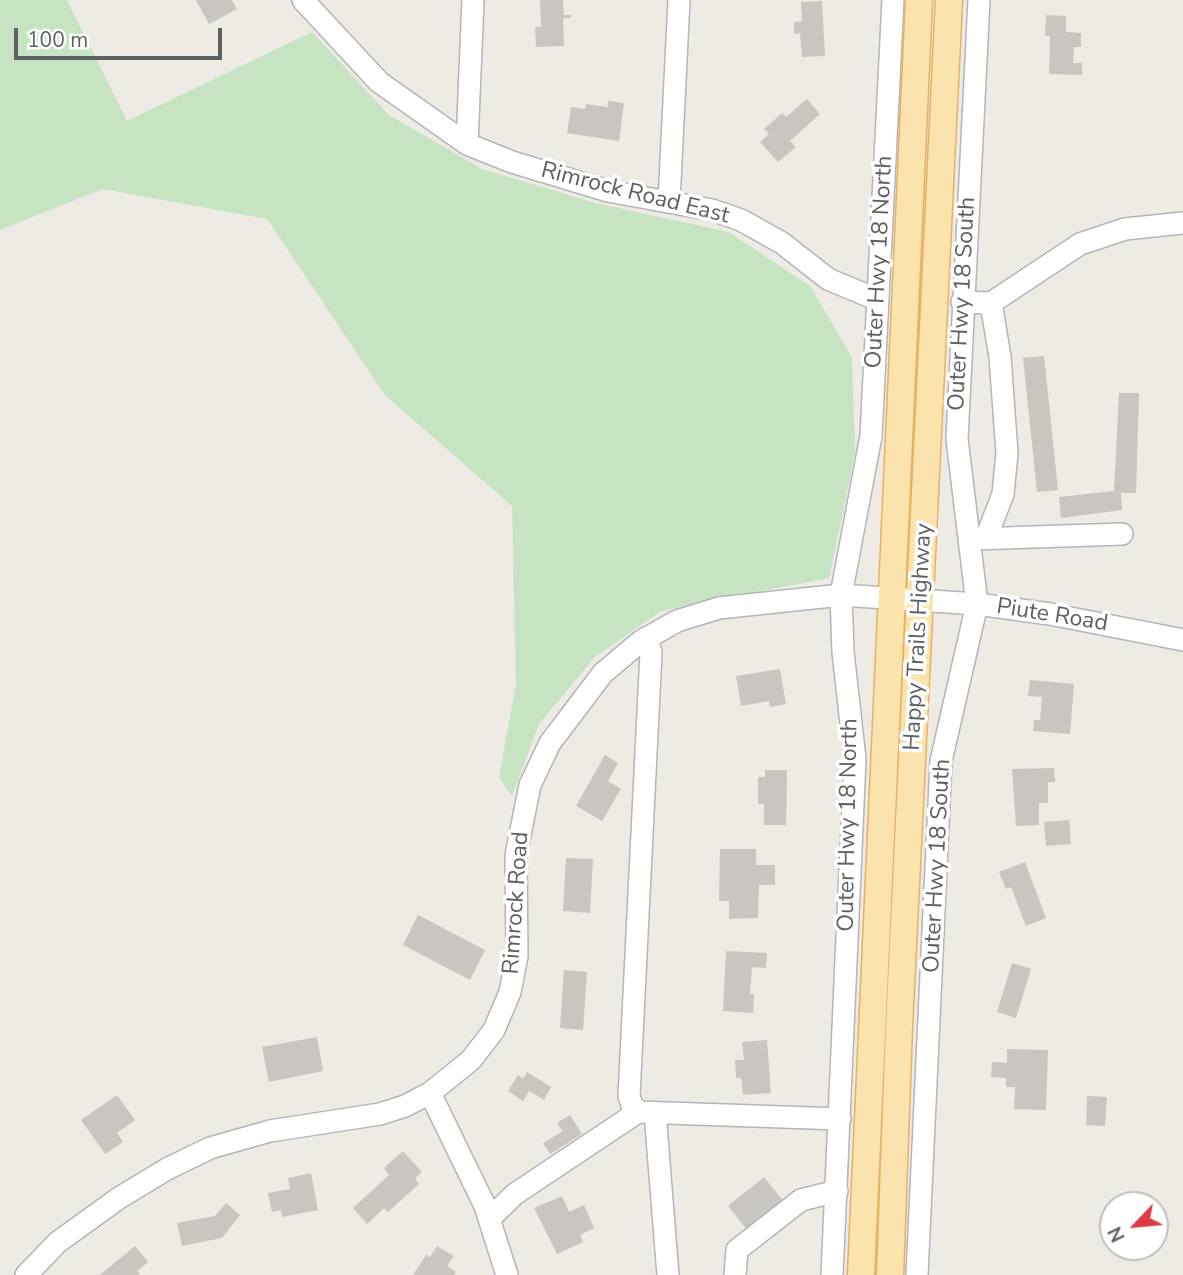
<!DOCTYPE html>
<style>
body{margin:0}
#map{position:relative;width:1183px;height:1275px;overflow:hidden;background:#eeeae4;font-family:"Nunito Sans",sans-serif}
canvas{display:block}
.north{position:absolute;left:1099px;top:1191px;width:70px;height:70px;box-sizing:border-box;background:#fff;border:2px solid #bec0c1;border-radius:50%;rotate:244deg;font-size:19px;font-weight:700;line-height:28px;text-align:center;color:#5c6164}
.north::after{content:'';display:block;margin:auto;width:24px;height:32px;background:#df3943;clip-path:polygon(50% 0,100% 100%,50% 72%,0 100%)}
.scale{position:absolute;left:14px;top:28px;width:208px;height:32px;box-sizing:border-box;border:4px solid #5c6164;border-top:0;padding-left:9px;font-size:21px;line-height:24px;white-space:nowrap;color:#5c6164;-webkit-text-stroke:5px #fff;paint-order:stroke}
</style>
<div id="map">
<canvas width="1183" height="1275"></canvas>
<div class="north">N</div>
<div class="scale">100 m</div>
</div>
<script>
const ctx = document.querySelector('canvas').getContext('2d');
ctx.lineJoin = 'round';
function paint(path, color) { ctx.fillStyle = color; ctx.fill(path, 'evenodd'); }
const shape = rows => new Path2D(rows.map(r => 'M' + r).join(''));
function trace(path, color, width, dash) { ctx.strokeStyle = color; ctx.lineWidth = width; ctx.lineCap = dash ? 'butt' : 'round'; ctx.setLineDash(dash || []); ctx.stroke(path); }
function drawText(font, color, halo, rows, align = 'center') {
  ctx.font = font + ' "Nunito Sans",sans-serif'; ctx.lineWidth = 7; ctx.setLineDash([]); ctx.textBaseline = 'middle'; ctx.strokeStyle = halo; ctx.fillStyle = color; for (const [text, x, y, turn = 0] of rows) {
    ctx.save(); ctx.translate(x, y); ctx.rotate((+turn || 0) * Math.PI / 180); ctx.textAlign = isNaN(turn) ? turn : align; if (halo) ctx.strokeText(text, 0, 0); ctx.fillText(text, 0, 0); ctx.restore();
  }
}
const green = shape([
 [0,0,67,0,127,121,312,32,389,115,482,169,595,203,729,232,810,286,852,357,855,453,829,578,661,611,595,657,539,724,512,796,499,778,516,683,512,506,385,395,267,219,103,189,0,230]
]);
const building = shape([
 [196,0,232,0,237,9,209,24],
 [540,0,563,0,564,15,571,15,571,18,563,18,564,46,536,47,535,27,541,27],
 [822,1,825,56,802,57,800,33,794,34,794,22,802,21,801,2],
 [1046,15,1066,16,1066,32,1081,33,1081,47,1074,47,1073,63,1082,63,1082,75,1049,74,1050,36,1045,36],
 [807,99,820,114,790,141,796,147,778,162,760,142,769,134,764,129,782,113,786,117],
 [608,101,624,103,619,141,567,133,571,107,585,109,586,104,608,107],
 [1044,356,1058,490,1037,492,1023,358],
 [1119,393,1139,393,1136,493,1121,493,1122,510,1061,518,1059,497,1114,491],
 [780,669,786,704,770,707,769,701,741,706,736,676],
 [1030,680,1074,684,1070,734,1033,731,1034,720,1040,720,1042,697,1028,696],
 [605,755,618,763,608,781,621,789,602,821,576,806],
 [1054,768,1055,782,1048,782,1048,803,1039,803,1039,825,1016,826,1012,769],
 [765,770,787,770,786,825,764,825,764,804,758,804,758,777,765,777],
 [1069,820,1071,844,1046,846,1044,822],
 [720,849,756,849,756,865,775,865,775,885,759,885,758,918,729,919,729,901,719,901],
 [566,858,593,859,590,913,563,911],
 [1025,862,1046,918,1026,926,1011,887,1006,889,999,872],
 [418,915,485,950,470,980,403,945],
 [726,951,767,953,766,968,752,967,750,994,754,994,753,1013,723,1011],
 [1012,963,1031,969,1016,1018,997,1012],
 [564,970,587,972,583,1030,560,1028],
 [317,1037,323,1071,269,1082,262,1047],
 [767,1040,771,1093,743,1095,741,1078,736,1078,735,1060,744,1060,742,1042],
 [1007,1049,1048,1050,1046,1110,1014,1109,1015,1087,1006,1087,1006,1078,991,1077,992,1062,1007,1063],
 [527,1072,551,1087,544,1100,529,1091,523,1101,508,1091,518,1075,523,1079],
 [117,1095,135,1120,117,1133,123,1142,105,1154,81,1120],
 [1087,1096,1107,1097,1105,1126,1086,1125],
 [570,1115,582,1134,550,1154,543,1143,563,1131,557,1123],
 [403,1151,422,1172,415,1178,419,1184,388,1212,384,1208,367,1224,353,1208,389,1175,384,1168],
 [311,1173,318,1210,282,1217,281,1210,272,1212,268,1193,290,1189,288,1178],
 [764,1177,784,1202,748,1231,728,1206],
 [562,1196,569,1212,584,1205,594,1228,580,1235,583,1242,557,1254,534,1208],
 [226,1203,240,1215,222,1238,182,1246,177,1223,215,1216],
 [135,1246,148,1262,137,1271,140,1275,100,1275],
 [437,1246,454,1256,447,1266,456,1272,454,1275,413,1275,426,1255,430,1257]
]);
const minor = shape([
 [303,0,379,82,467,144,512,162,608,191,712,210,741,220,782,243,828,279,878,300],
 [467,144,473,0],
 [669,202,679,0],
 [962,302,991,303,1080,244,1125,229,1183,223],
 [986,538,1003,494,1007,453,1000,357,991,303],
 [975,539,1122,534],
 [646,638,651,652,629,1096,632,1105,638,1112,840,1119],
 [430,1093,485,1206,507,1275],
 [655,1113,668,1275],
 [489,1219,515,1194,638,1112],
 [26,1275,58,1242,119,1198,167,1169,210,1148,270,1131,380,1114,405,1106,430,1093,471,1060,494,1030,510,992,517,956,516,855,530,785,550,743,603,673,640,642,677,621,719,608,841,595,977,604,1050,614,1183,640],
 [735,1275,737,1250,801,1200,837,1191],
 [832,1275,855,759,843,652,841,595,871,436,893,0],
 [917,1275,941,761,977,604,957,439,979,0]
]);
const major = shape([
 [861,1275,919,0],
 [890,1275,899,1027,949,0]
]);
const streetNames = [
 ["Rimrock Road East",635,194,14],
 ["Outer Hwy 18 North",880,262,-87],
 ["Outer Hwy 18 South",963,304,-87],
 ["Piute Road",1052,616,9],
 ["Happy Trails Highway",919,637,-87],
 ["Outer Hwy 18 North",849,825,-89],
 ["Outer Hwy 18 South",938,866,-87],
 ["Rimrock Road",517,903,-86]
];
paint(green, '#c7e4c2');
paint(building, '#c9c5c1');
trace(minor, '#b2b5b9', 24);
trace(major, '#e9b062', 29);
trace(minor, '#fff', 21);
trace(major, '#fae3ad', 26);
drawText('23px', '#5c6164', '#fff', streetNames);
</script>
